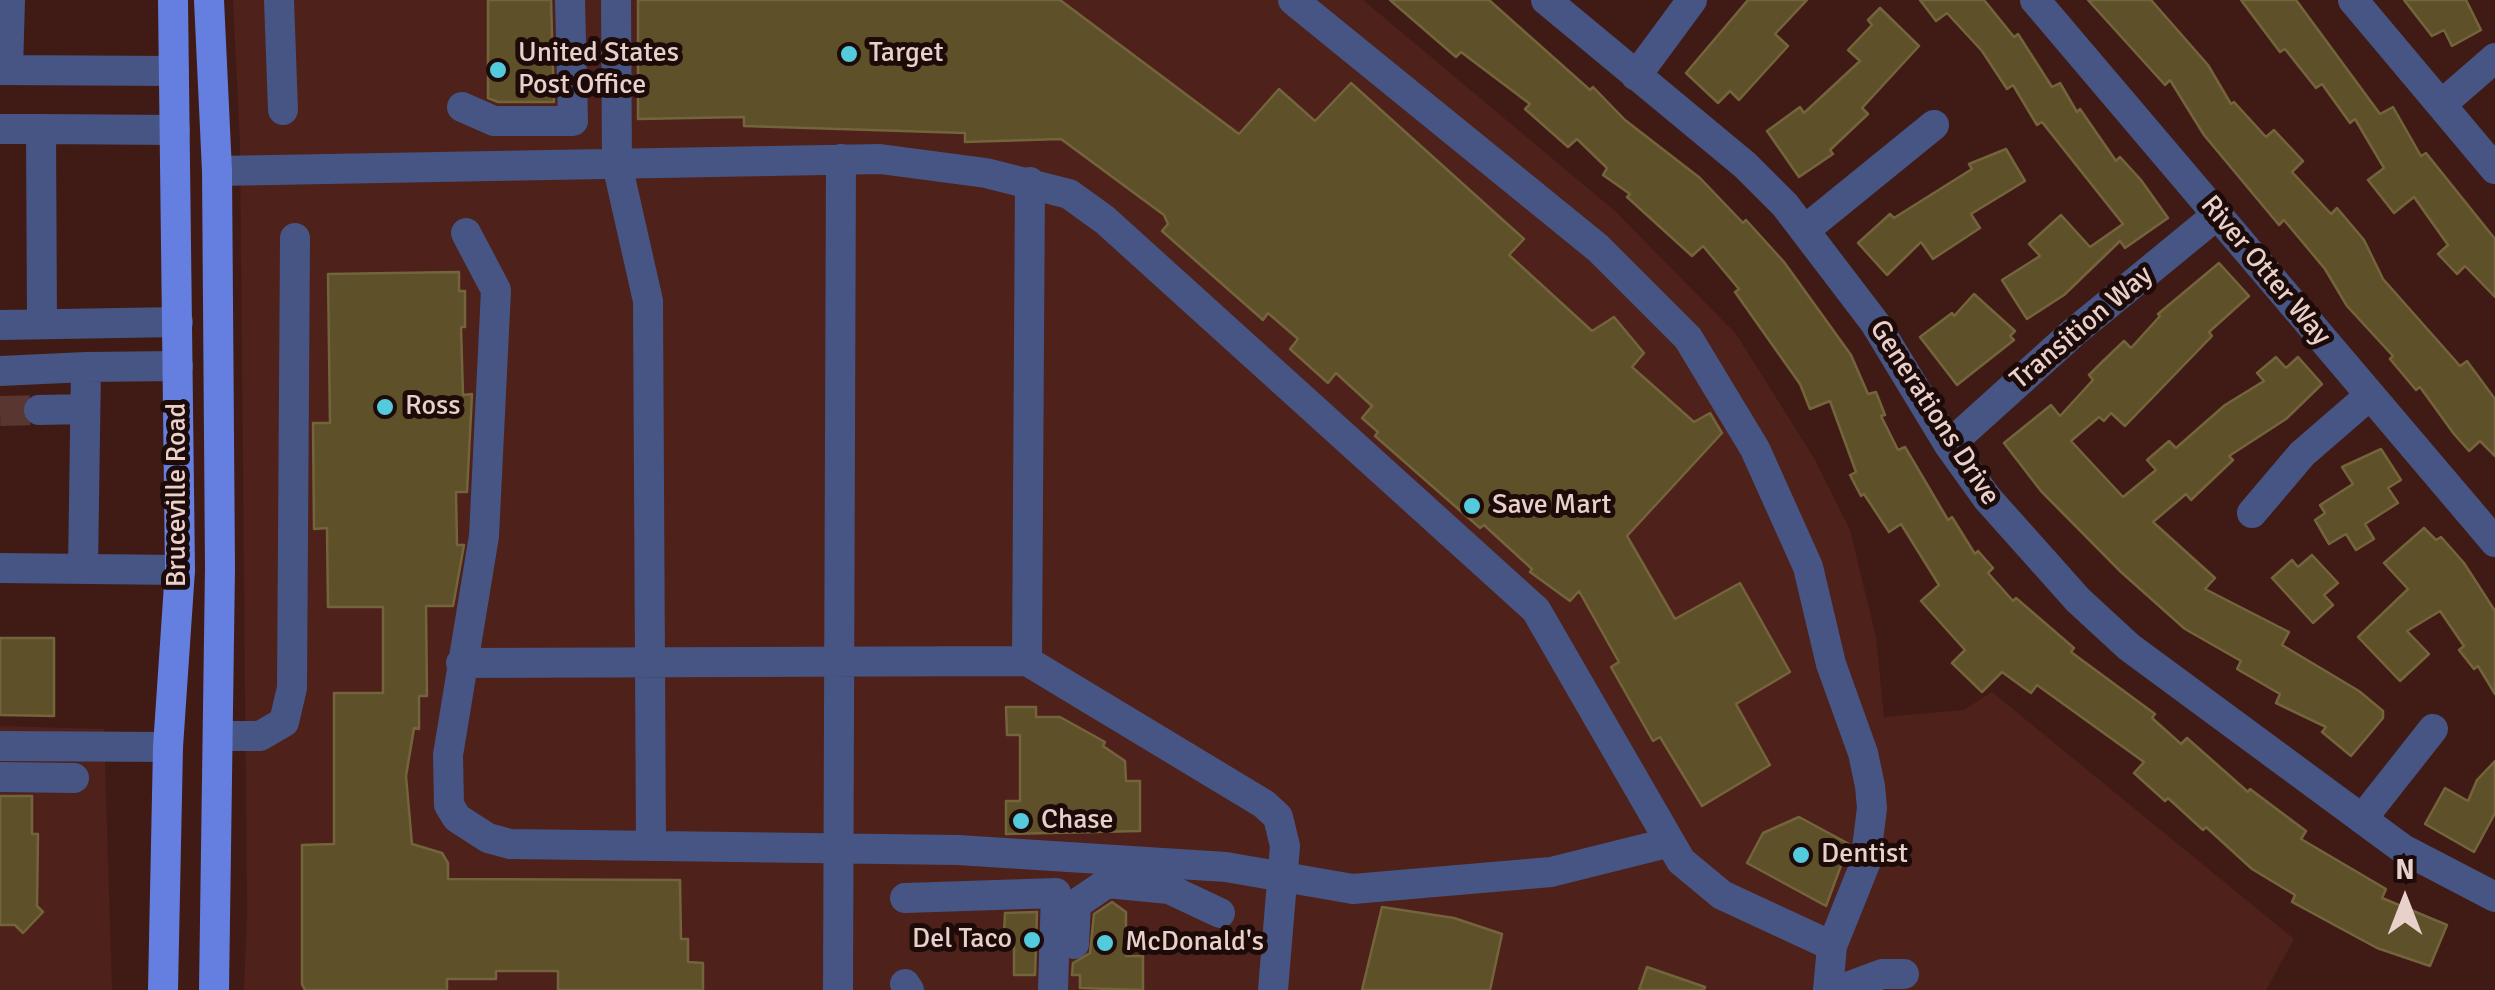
<!DOCTYPE html>
<style>
body{margin:0}
#map{position:relative;width:2495px;height:990px;overflow:hidden;background:#401b15;font-family:Signika,sans-serif}
canvas{display:block}
.north{position:absolute;left:2355px;top:850px;width:100px;height:100px;-webkit-text-stroke:8px #1c0b09;paint-order:stroke;rotate:0deg;font-size:28px;font-weight:700;line-height:40px;text-align:center;color:#ead0cb}
.north::after{content:'';display:block;margin:auto;width:35px;height:45px;background:#ead0cb;clip-path:polygon(50% 0,100% 100%,50% 72%,0 100%)}
</style>
<div id="map">
<canvas width="2495" height="990"></canvas>
<div class="north">N</div>
</div>
<script>
const ctx = document.querySelector('canvas').getContext('2d');
ctx.lineJoin = 'round';
function paint(path, color) { ctx.fillStyle = color; ctx.fill(path, 'evenodd'); }
const shape = rows => new Path2D(rows.map(r => 'M' + r).join(''));
function trace(path, color, width, dash) { ctx.strokeStyle = color; ctx.lineWidth = width; ctx.lineCap = dash ? 'butt' : 'round'; ctx.setLineDash(dash || []); ctx.stroke(path); }
function drawText(font, color, halo, rows, align = 'center') {
  ctx.font = font + ' Signika,sans-serif'; ctx.lineWidth = 10; ctx.setLineDash([]); ctx.textBaseline = 'middle'; ctx.strokeStyle = halo; ctx.fillStyle = color; for (const [text, x, y, turn = 0] of rows) {
    ctx.save(); ctx.translate(x, y); ctx.rotate((+turn || 0) * Math.PI / 180); ctx.textAlign = isNaN(turn) ? turn : align; if (halo) ctx.strokeText(text, 0, 0); ctx.fillText(text, 0, 0); ctx.restore();
  }
}
const built = shape([
 [233,0,1363,0,1615,211,1736,334,1814,458,1850,530,1876,637,1884,717,1964,710,1992,692,2294,939,2266,990,244,990,247,914,240,143],
 [0,726,104,729,112,990,0,990]
]);
const building = shape([
 [488,0,551,0,554,102,498,102,488,98,488,0],
 [638,0,1060,0,1239,134,1279,89,1315,121,1351,83,1524,239,1509,255,1592,331,1614,317,1644,353,1632,367,1694,422,1710,413,1722,433,1627,536,1675,619,1740,583,1790,672,1736,704,1770,765,1702,806,1660,737,1653,741,1611,667,1619,662,1579,591,1570,601,1530,572,1532,569,1484,525,1480,528,1375,436,1378,432,1362,418,1372,406,1336,373,1328,383,1290,349,1298,339,1268,313,1263,320,1162,231,1168,224,1164,215,1061,139,965,142,965,133,744,126,744,117,638,119,638,0],
 [1390,0,1489,0,1590,90,1593,87,1625,120,1700,178,1743,223,1746,220,1784,262,1851,355,1868,394,1876,392,1885,415,1881,416,1898,450,1905,447,1948,520,1952,517,1975,554,1978,551,1993,568,1988,573,2013,601,2016,598,2074,648,2071,652,2155,714,2152,718,2181,744,2187,738,2248,792,2250,789,2306,831,2301,839,2386,889,2382,898,2447,925,2430,966,2377,948,2292,902,2295,895,2252,869,2206,827,2203,830,2168,798,2165,801,2134,773,2144,762,2037,685,2031,693,2002,672,1982,692,1952,663,1965,650,1921,601,1939,585,1901,524,1889,532,1864,494,1861,496,1850,475,1856,472,1830,401,1810,409,1800,384,1735,292,1739,289,1703,246,1692,256,1627,197,1630,194,1603,175,1607,168,1577,139,1568,147,1525,109,1530,104,1461,52,1456,57,1390,0],
 [1748,0,1807,0,1775,34,1788,46,1739,100,1730,91,1718,103,1686,73,1748,0],
 [1920,0,1984,0,2014,37,2018,34,2052,87,2060,83,2077,112,2080,109,2116,161,2120,157,2141,180,2168,218,2125,248,2120,241,2064,295,2027,319,2002,280,2040,256,2029,244,2061,215,2090,247,2123,224,2042,122,2037,125,2013,85,2007,89,1982,51,1947,13,1936,21,1920,0],
 [2088,0,2151,0,2208,65,2231,104,2234,102,2266,137,2274,130,2303,161,2292,172,2331,214,2337,208,2364,240,2383,279,2460,366,2467,361,2495,399,2495,456,2480,441,2469,451,2454,434,2420,387,2416,390,2390,359,2393,356,2347,306,2325,269,2284,220,2279,225,2204,135,2170,80,2165,85,2088,0],
 [2241,0,2296,0,2380,114,2393,107,2421,156,2426,153,2495,239,2495,297,2465,266,2457,274,2438,254,2448,245,2414,197,2394,213,2368,180,2384,168,2355,119,2350,123,2322,84,2316,88,2285,49,2280,52,2241,0],
 [2404,0,2466,0,2481,30,2452,46,2444,30,2432,36,2404,0],
 [1880,8,1919,46,1862,108,1868,114,1830,150,1833,154,1799,177,1767,131,1800,107,1804,113,1860,61,1848,50,1872,25,1868,20,1880,8],
 [2006,149,2025,181,1971,214,1980,228,1933,259,1921,242,1887,275,1858,243,1890,214,1894,218,1972,169,1969,164,2006,149],
 [2219,263,2249,296,2209,332,2212,336,2125,426,2111,413,2104,421,2099,417,2071,441,2123,497,2156,470,2147,460,2169,441,2176,448,2225,405,2264,381,2257,373,2276,357,2286,368,2298,357,2322,384,2286,419,2229,456,2233,460,2191,500,2186,494,2153,522,2215,578,2205,589,2289,632,2282,645,2359,691,2383,711,2383,718,2351,756,2322,732,2326,727,2276,703,2280,694,2237,669,2241,661,2185,629,2121,572,2041,491,2004,443,2051,405,2060,416,2093,380,2089,375,2100,364,2124,341,2131,348,2160,316,2158,314,2219,263],
 [459,272,459,291,465,291,465,327,461,327,463,395,472,394,467,492,456,492,457,545,464,545,453,606,426,606,427,696,419,696,419,729,414,728,406,776,412,844,442,853,448,863,448,879,680,880,681,939,688,939,688,962,703,963,703,990,558,990,558,971,496,971,496,979,447,979,447,990,305,990,302,984,302,845,334,844,334,693,383,693,383,607,328,607,327,528,314,529,313,423,330,423,328,274,459,272],
 [1974,294,2015,331,2010,336,2014,340,1957,385,1920,337,1952,313,1954,316,1974,294],
 [2381,449,2401,480,2388,488,2398,503,2365,524,2374,539,2356,550,2346,534,2329,544,2315,520,2325,513,2320,505,2353,484,2342,467,2381,449],
 [2424,528,2436,540,2441,537,2464,563,2495,611,2495,694,2478,666,2474,669,2459,650,2464,646,2440,611,2407,631,2429,654,2400,681,2358,637,2408,589,2384,563,2424,528],
 [2312,555,2338,583,2324,595,2333,605,2313,623,2272,578,2292,560,2298,567,2312,555],
 [0,638,54,638,54,716,0,715,0,638],
 [1006,707,1036,707,1036,717,1060,717,1105,742,1103,746,1125,761,1126,781,1140,781,1140,831,1006,834,1006,801,1020,801,1020,735,1007,735,1006,707],
 [2495,761,2495,813,2474,852,2425,824,2445,788,2468,801,2477,780,2495,761],
 [0,796,32,796,32,834,38,834,37,906,43,912,23,933,15,925,0,925,0,796],
 [1799,817,1849,844,1826,906,1747,863,1763,833,1799,817],
 [1112,902,1126,912,1126,956,1143,956,1143,990,1080,988,1080,975,1072,975,1073,963,1090,953,1094,914,1112,902],
 [1382,907,1454,918,1502,934,1490,990,1362,990,1382,907],
 [1037,912,1035,975,1014,975,1014,947,1012,934,1004,934,1005,913,1037,912],
 [1647,967,1705,987,1704,990,1639,990,1647,967]
]);
const minorTunnel = shape([
 [0,411,39,410]
]);
const minor = shape([
 [279,0,283,110],
 [616,0,617,164,648,301,651,846],
 [1293,0,1598,248,1688,338,1755,449,1808,567,1831,664,1863,753,1870,786,1872,808,1865,864,1832,946,1828,990],
 [1546,0,1745,165,1785,205,1875,323,1949,445,1987,498,2078,600,2129,647,2403,849,2495,897],
 [2035,0,2495,542],
 [2353,0,2495,169],
 [0,70,174,71],
 [8,70,10,0],
 [1636,76,1692,0],
 [2442,104,2495,58],
 [462,107,494,121,573,121,570,0],
 [0,129,41,129,42,324],
 [41,129,175,130],
 [217,171,880,159,986,173,1069,194,1105,220,1536,610,1681,861,1722,895,1832,946],
 [1806,229,1934,125],
 [466,233,496,290,484,536,448,755,449,805,457,818,488,838,510,844,958,850,1226,867,1353,889,1551,872,1667,843],
 [0,325,178,322],
 [0,371,86,367],
 [39,410,85,409],
 [1949,445,2073,333,2218,214],
 [2252,513,2302,454,2369,396],
 [0,568,180,570],
 [83,569,86,367,178,366],
 [1027,661,1030,182],
 [461,663,1027,661,1264,804,1278,817,1285,846,1273,990],
 [219,736,260,736,284,722,292,688,295,238],
 [0,746,168,747],
 [0,777,74,778],
 [2362,819,2433,729],
 [905,898,1056,893,1053,990],
 [1074,944,1076,904,1107,883,1169,889,1220,913],
 [905,984,909,990],
 [838,990,841,159],
 [1839,990,1882,974,1904,974]
]);
const major = shape([
 [209,0,217,171,220,568,214,990],
 [163,990,168,747,180,570,173,0]
]);
const markers = [
 [849,54,10,"#54cadd"],
 [498,70,10,"#54cadd"],
 [385,407,10,"#54cadd"],
 [1472,506,10,"#54cadd"],
 [1021,821,10,"#54cadd"],
 [1801,855,10,"#54cadd"],
 [1032,940,10,"#54cadd"],
 [1105,943,10,"#54cadd"]
];
const poiNames = [
 ["United States",518,54],
 ["Post Office",518,86],
 ["Target",869,54],
 ["Ross",405,407],
 ["Save Mart",1492,506],
 ["Chase",1041,821],
 ["Dentist",1821,855],
 ["Del Taco",1012,940,"right"],
 ["McDonald's",1125,943]
];
const streetNames = [
 ["River Otter Way",2265,271,50],
 ["Transition Way",2082,328,-40],
 ["Generations Drive",1934,413,57],
 ["Bruceville Road",178,495,-90]
];
paint(built, '#4e211b');
paint(building, '#5e5028');
trace(building, '#73643c', 2.5);
trace(minorTunnel, '#5a3630', 30, [30, 15]);
trace(minor, '#465583', 30);
trace(major, '#647fdf', 30);
for (const [x, y, r, color] of markers) { const dot = new Path2D(); dot.arc(x, y, r, 0, 2 * Math.PI); ctx.fillStyle = color; ctx.fill(dot); trace(dot, '#1c0b09', 4); }
drawText('28px', '#ead0cb', '#1c0b09', poiNames, 'left');
drawText('28px', '#ead0cb', '#1c0b09', streetNames);
</script>
